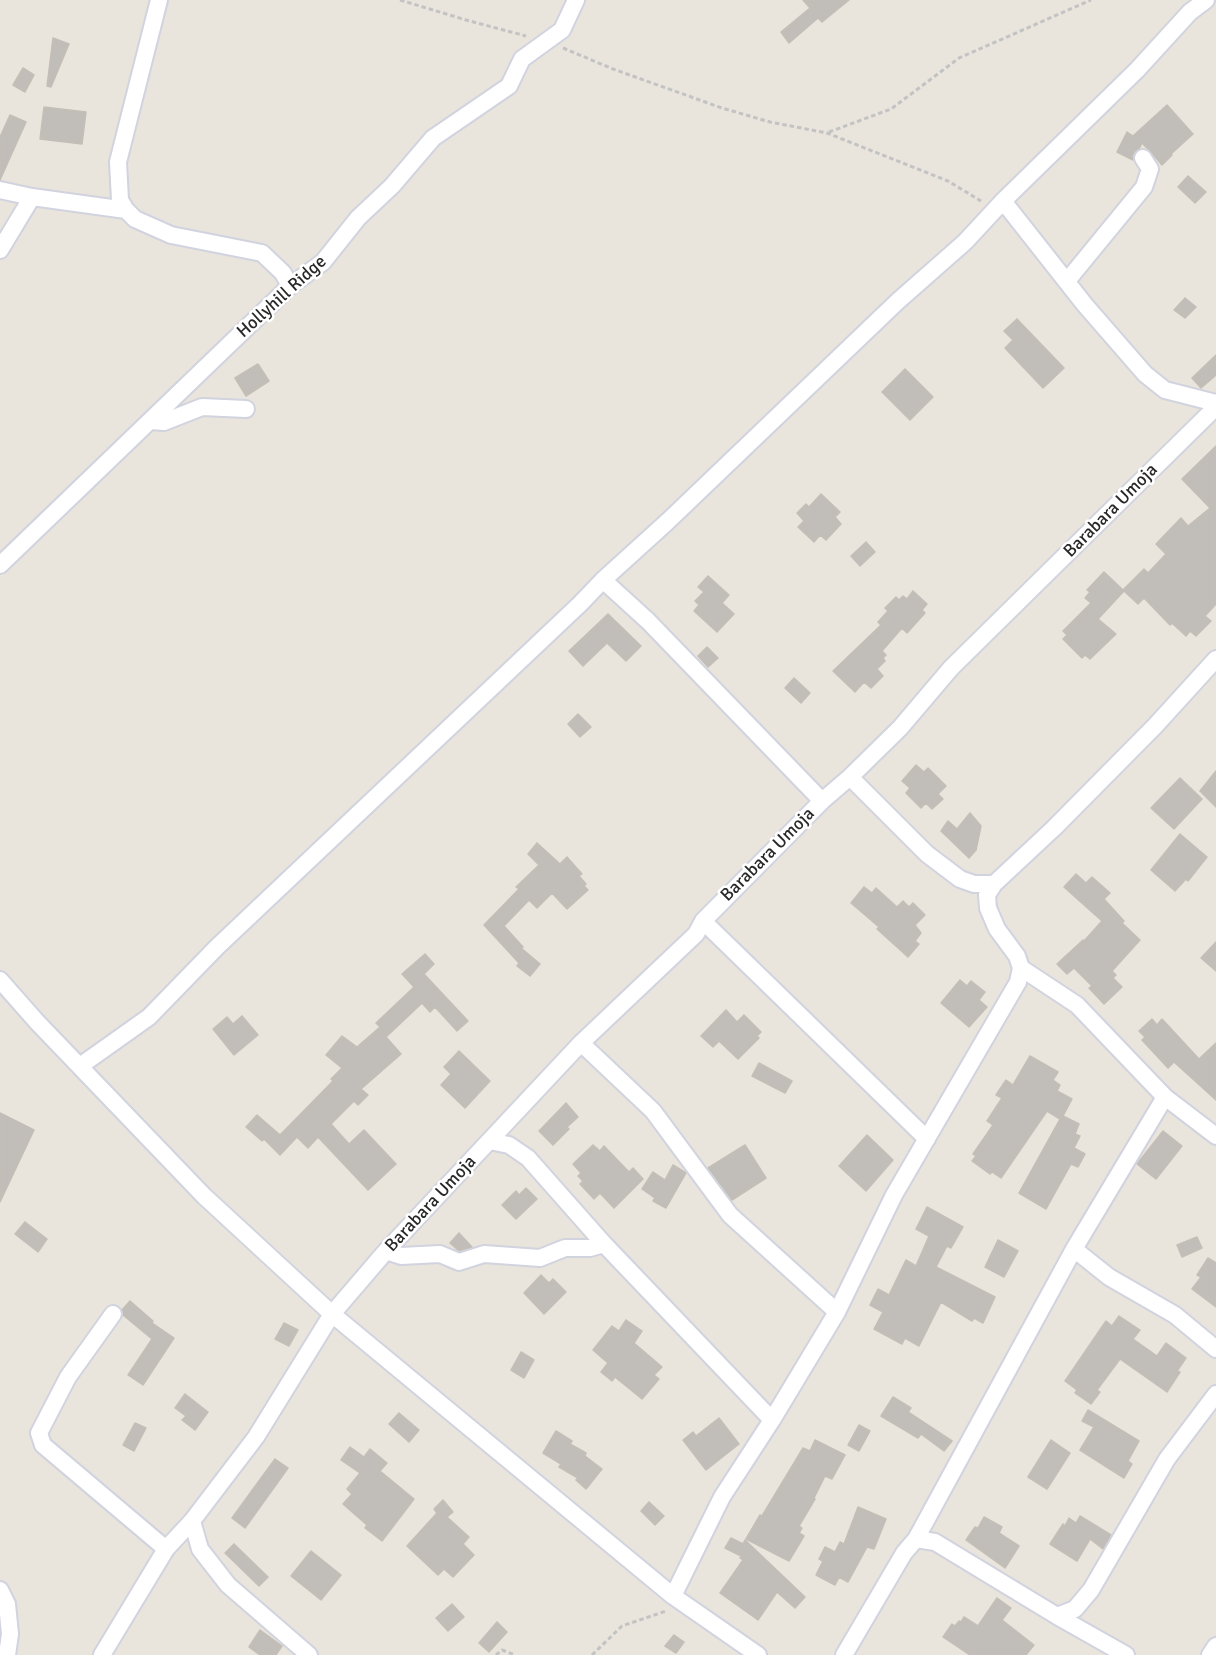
<!DOCTYPE html>
<style>
body{margin:0}
canvas{display:block;background:#e9e4dc}
</style>
<canvas width="1216" height="1655"></canvas>
<script>
const ctx = document.querySelector('canvas').getContext('2d');
ctx.lineJoin = 'round';
function paint(path, color) { ctx.fillStyle = color; ctx.fill(path, 'evenodd'); }
const shape = rows => new Path2D(rows.map(r => 'M' + r).join(''));
function trace(path, color, width, dash) { ctx.strokeStyle = color; ctx.lineWidth = width; ctx.lineCap = dash ? 'butt' : 'round'; ctx.setLineDash(dash || []); ctx.stroke(path); }
function drawText(font, color, halo, rows, align = 'center') {
  ctx.font = font + ' Signika,sans-serif'; ctx.lineWidth = 5; ctx.setLineDash([]); ctx.textBaseline = 'middle'; ctx.strokeStyle = halo; ctx.fillStyle = color; for (const [text, x, y, turn = 0] of rows) {
    ctx.save(); ctx.translate(x, y); ctx.rotate((+turn || 0) * Math.PI / 180); ctx.textAlign = isNaN(turn) ? turn : align; if (halo) ctx.strokeText(text, 0, 0); ctx.fillText(text, 0, 0); ctx.restore();
  }
}
const building = shape([
 [803,0,849,0,822,22,818,18,789,43,781,32,810,8,803,0],
 [53,38,69,44,51,87,47,86,53,38],
 [23,68,34,75,25,92,13,85,23,68],
 [1167,105,1193,134,1171,154,1172,155,1162,165,1151,152,1142,143,1139,149,1133,154,1133,160,1117,152,1127,132,1133,136,1167,105],
 [44,107,86,112,82,144,40,139,44,107],
 [10,115,26,122,0,180,0,137,10,115],
 [1188,176,1206,192,1195,203,1178,187,1188,176],
 [1185,298,1196,307,1185,318,1174,310,1185,298],
 [1017,319,1064,368,1043,388,1005,348,1013,340,1004,331,1017,319],
 [1216,355,1216,375,1201,388,1192,378,1216,355],
 [258,364,269,381,246,396,235,378,258,364],
 [905,369,933,397,910,420,882,392,905,369],
 [1216,446,1216,604,1205,616,1211,621,1196,636,1190,631,1186,636,1172,623,1170,625,1144,598,1138,604,1124,591,1098,619,1116,634,1090,659,1085,655,1082,658,1063,639,1067,635,1063,631,1091,603,1085,598,1090,592,1087,590,1104,572,1123,590,1144,569,1148,573,1166,554,1156,544,1181,518,1188,526,1210,508,1182,479,1216,446],
 [821,494,840,512,835,517,841,524,826,540,820,535,814,542,798,527,804,521,797,513,806,504,809,507,821,494],
 [866,542,875,552,860,566,851,556,866,542],
 [708,576,729,595,722,603,734,614,717,632,694,611,699,605,695,601,704,592,698,587,708,576],
 [913,591,927,604,922,610,925,613,907,633,902,628,882,651,886,655,883,658,885,661,877,669,883,676,871,688,864,682,855,692,833,671,881,625,878,622,888,611,885,608,896,597,899,600,903,596,907,599,913,591],
 [608,614,641,646,626,661,607,643,583,666,569,651,608,614],
 [707,647,718,658,708,667,698,656,707,647],
 [794,678,810,693,801,703,785,688,794,678],
 [578,714,591,727,580,737,568,724,578,714],
 [916,765,924,772,928,768,946,786,938,794,943,799,932,809,926,803,921,808,906,793,910,788,902,781,916,765],
 [1216,771,1216,807,1200,791,1216,771],
 [1180,778,1202,799,1174,829,1151,808,1180,778],
 [970,813,981,826,976,850,969,858,941,831,948,821,957,829,970,813],
 [1180,834,1207,857,1188,881,1186,879,1175,891,1151,870,1180,834],
 [537,843,560,864,567,857,582,874,579,876,586,884,584,886,588,890,567,909,552,893,537,908,529,900,504,926,523,947,521,948,540,964,530,976,517,966,519,963,484,925,519,889,516,887,539,865,528,854,537,843],
 [1076,874,1086,883,1092,877,1110,893,1104,899,1124,921,1122,923,1140,940,1112,971,1116,975,1113,978,1122,987,1104,1004,1089,988,1092,986,1074,968,1067,974,1057,964,1083,940,1084,941,1102,921,1064,887,1076,874],
 [864,887,872,893,876,888,897,907,903,901,909,907,913,903,925,915,915,925,921,933,915,941,919,944,908,957,877,929,879,927,851,903,864,887],
 [1216,942,1216,971,1201,958,1216,942],
 [425,954,434,964,424,974,468,1021,457,1031,435,1007,430,1012,422,1003,386,1037,401,1054,361,1089,368,1095,358,1105,354,1101,331,1124,349,1144,364,1130,396,1164,368,1190,318,1137,308,1148,297,1137,280,1155,264,1139,262,1141,246,1127,257,1115,280,1135,333,1081,331,1079,342,1068,326,1055,342,1036,357,1047,380,1027,376,1023,414,987,402,974,425,954],
 [960,980,967,986,971,981,985,992,979,1000,987,1007,969,1027,941,1003,960,980],
 [726,1010,737,1022,744,1015,761,1032,757,1036,759,1038,738,1059,719,1041,713,1047,701,1036,726,1010],
 [242,1016,258,1035,234,1055,213,1029,227,1017,233,1024,242,1016],
 [1152,1019,1157,1025,1162,1019,1199,1059,1216,1043,1216,1100,1174,1062,1168,1068,1142,1040,1145,1037,1139,1031,1152,1019],
 [459,1051,490,1081,465,1108,441,1085,451,1074,444,1067,459,1051],
 [1030,1056,1058,1072,1053,1080,1060,1085,1057,1091,1072,1099,1063,1116,1079,1124,1075,1134,1080,1136,1074,1148,1085,1154,1078,1167,1071,1164,1046,1209,1019,1193,1060,1119,1047,1111,1001,1178,992,1172,990,1174,972,1161,976,1156,973,1154,993,1125,987,1121,1002,1098,996,1095,1006,1080,1013,1085,1030,1056],
 [759,1063,792,1081,785,1093,752,1076,759,1063],
 [566,1103,578,1117,567,1127,569,1129,553,1145,539,1131,566,1103],
 [0,1113,34,1130,0,1202,0,1113],
 [1163,1131,1182,1146,1156,1179,1137,1164,1163,1131],
 [867,1135,893,1160,866,1191,839,1166,867,1135],
 [593,1145,600,1151,604,1146,629,1172,633,1168,643,1179,614,1208,600,1193,594,1199,580,1184,583,1181,578,1176,581,1173,573,1164,593,1145],
 [745,1145,766,1178,732,1200,708,1168,745,1145],
 [673,1165,686,1173,666,1208,653,1201,655,1198,642,1189,653,1172,665,1180,673,1165],
 [526,1188,537,1199,516,1219,502,1205,516,1191,519,1195,526,1188],
 [927,1207,963,1227,951,1248,947,1246,936,1267,995,1297,983,1323,974,1318,972,1321,941,1302,919,1346,905,1338,902,1344,874,1329,883,1312,870,1305,878,1289,889,1295,906,1260,916,1266,929,1236,916,1229,927,1207],
 [25,1222,47,1239,38,1252,15,1234,25,1222],
 [459,1233,472,1247,459,1251,450,1243,459,1233],
 [1197,1237,1202,1248,1182,1257,1177,1245,1197,1237],
 [998,1240,1018,1251,1004,1277,985,1267,998,1240],
 [1208,1258,1216,1263,1216,1307,1192,1289,1201,1277,1197,1275,1208,1258],
 [541,1275,549,1283,553,1279,566,1292,544,1314,524,1293,541,1275],
 [130,1301,153,1321,152,1323,174,1338,143,1385,128,1375,152,1339,123,1315,122,1310,130,1301],
 [1119,1316,1140,1330,1133,1339,1157,1356,1166,1343,1186,1358,1177,1371,1180,1372,1167,1392,1120,1359,1097,1390,1100,1392,1091,1404,1075,1393,1077,1390,1065,1381,1106,1321,1112,1326,1119,1316],
 [626,1320,642,1331,634,1343,662,1367,654,1375,659,1379,642,1399,615,1377,612,1381,601,1372,608,1363,593,1350,612,1326,619,1331,626,1320],
 [284,1323,298,1330,289,1346,275,1339,284,1323],
 [521,1352,534,1360,524,1378,511,1370,521,1352],
 [185,1394,208,1412,195,1430,182,1420,186,1416,175,1408,185,1394],
 [893,1397,911,1408,908,1412,952,1441,944,1451,921,1434,918,1438,881,1416,893,1397],
 [1088,1410,1139,1441,1128,1461,1132,1464,1124,1478,1080,1450,1094,1427,1082,1421,1088,1410],
 [399,1413,419,1430,409,1442,389,1424,399,1413],
 [719,1418,739,1444,706,1470,683,1440,693,1432,696,1436,719,1418],
 [135,1423,146,1428,134,1451,123,1445,135,1423],
 [859,1425,870,1431,859,1451,848,1445,859,1425],
 [556,1431,572,1441,570,1444,586,1453,585,1456,602,1469,586,1489,576,1480,578,1478,559,1467,561,1464,543,1453,556,1431],
 [815,1440,845,1455,832,1479,825,1476,814,1498,815,1499,799,1526,802,1528,799,1533,804,1536,789,1561,746,1539,760,1515,762,1516,803,1448,810,1451,815,1440],
 [1051,1440,1070,1453,1047,1489,1028,1477,1051,1440],
 [350,1447,364,1457,370,1449,387,1463,380,1471,414,1499,382,1541,365,1528,367,1525,343,1504,352,1494,347,1489,360,1473,341,1460,350,1447],
 [275,1459,288,1468,245,1528,232,1518,275,1459],
 [443,1500,453,1512,447,1517,469,1537,463,1544,474,1555,453,1577,444,1569,438,1575,407,1546,437,1513,434,1509,443,1500],
 [649,1502,664,1516,655,1525,641,1511,649,1502],
 [858,1507,886,1519,874,1549,867,1547,848,1582,839,1577,835,1585,816,1575,823,1561,819,1559,825,1547,835,1552,840,1542,844,1544,858,1507],
 [1080,1516,1111,1535,1103,1549,1090,1539,1077,1561,1050,1544,1063,1524,1065,1526,1069,1518,1076,1523,1080,1516],
 [984,1517,1002,1527,999,1533,1019,1546,1005,1568,966,1540,975,1527,978,1528,984,1517],
 [731,1538,743,1544,745,1540,805,1597,795,1608,777,1592,758,1620,720,1593,743,1560,740,1558,741,1556,725,1548,731,1538],
 [234,1544,268,1577,259,1586,225,1553,234,1544],
 [311,1551,341,1575,321,1600,291,1576,311,1551],
 [997,1598,1011,1608,1002,1620,1034,1645,1026,1655,970,1655,943,1637,952,1624,955,1626,959,1621,961,1622,964,1617,978,1626,997,1598],
 [452,1604,464,1617,448,1631,436,1618,452,1604],
 [497,1622,507,1632,489,1652,479,1643,497,1622],
 [260,1630,282,1646,276,1655,260,1655,249,1647,260,1630],
 [674,1635,684,1642,676,1653,665,1646,674,1635]
]);
const path = shape([
 [400,0,466,20,526,36],
 [563,48,613,69,722,108,770,122,827,133,948,181,981,201],
 [829,132,891,109,959,58,1091,0],
 [496,1655,502,1650,515,1655],
 [592,1655,622,1626,666,1611]
]);
const minor = shape([
 [159,0,118,162,120,200,126,210,135,219,171,235,262,253,283,273,290,286],
 [0,190,32,197,126,210],
 [1003,201,1085,305,1145,374,1165,390,1216,403],
 [0,250,32,197],
 [1067,281,1144,187,1150,169,1143,158],
 [151,421,164,422,202,407,246,409],
 [0,565,290,286,323,262,358,218,392,186,433,138,509,86,522,59,562,30,576,0],
 [603,580,648,621,822,801],
 [850,777,927,854,960,879,974,884,994,884],
 [703,921,927,1139],
 [1021,968,1077,1005,1165,1097,1216,1136],
 [0,980,37,1022,204,1196,332,1314,673,1596,758,1655],
 [581,1043,653,1111,730,1215,837,1312],
 [80,1066,149,1017,217,947,580,604,603,580,667,522,898,301,965,242,1003,201,1137,70,1190,12,1206,0],
 [489,1141,509,1145,528,1158,604,1244,772,1420],
 [1074,1249,1109,1277,1175,1315,1216,1349],
 [386,1251,401,1256,440,1254,459,1262,484,1254,540,1258,565,1248,590,1248,604,1244],
 [113,1314,68,1377,39,1433,43,1445,166,1549],
 [192,1521,200,1549,228,1585,309,1655],
 [916,1539,1074,1249,1165,1097],
 [0,1590,7,1604,10,1634,7,1655],
 [673,1596,722,1497,772,1420,837,1312,894,1195,1018,982,1021,968,1017,956,997,929,988,908,987,895,994,884,1054,828,1155,726,1216,659],
 [1057,1616,1126,1655],
 [102,1655,166,1549,192,1521,256,1437,332,1314,386,1251,581,1043,696,934,703,921,822,801,850,777,900,728,951,668,1216,407],
 [844,1655,904,1553,916,1539,935,1542,1057,1616,1075,1609,1091,1590,1167,1459,1216,1394],
 [1210,1655,1216,1646]
]);
const streetNames = [
 ["Hollyhill Ridge",282,297,-42],
 ["Barabara Umoja",1111,511,-45],
 ["Barabara Umoja",768,855,-45],
 ["Barabara Umoja",431,1204,-47]
];
paint(building, '#c1bdb8');
trace(building, '#c4bfb6', 1.5);
trace(minor, '#d1d3df', 20);
trace(path, '#c3c3c3', 3, [4.5, 3]);
trace(minor, '#fff', 16);
drawText('18px', '#282828', '#fff', streetNames);
</script>
